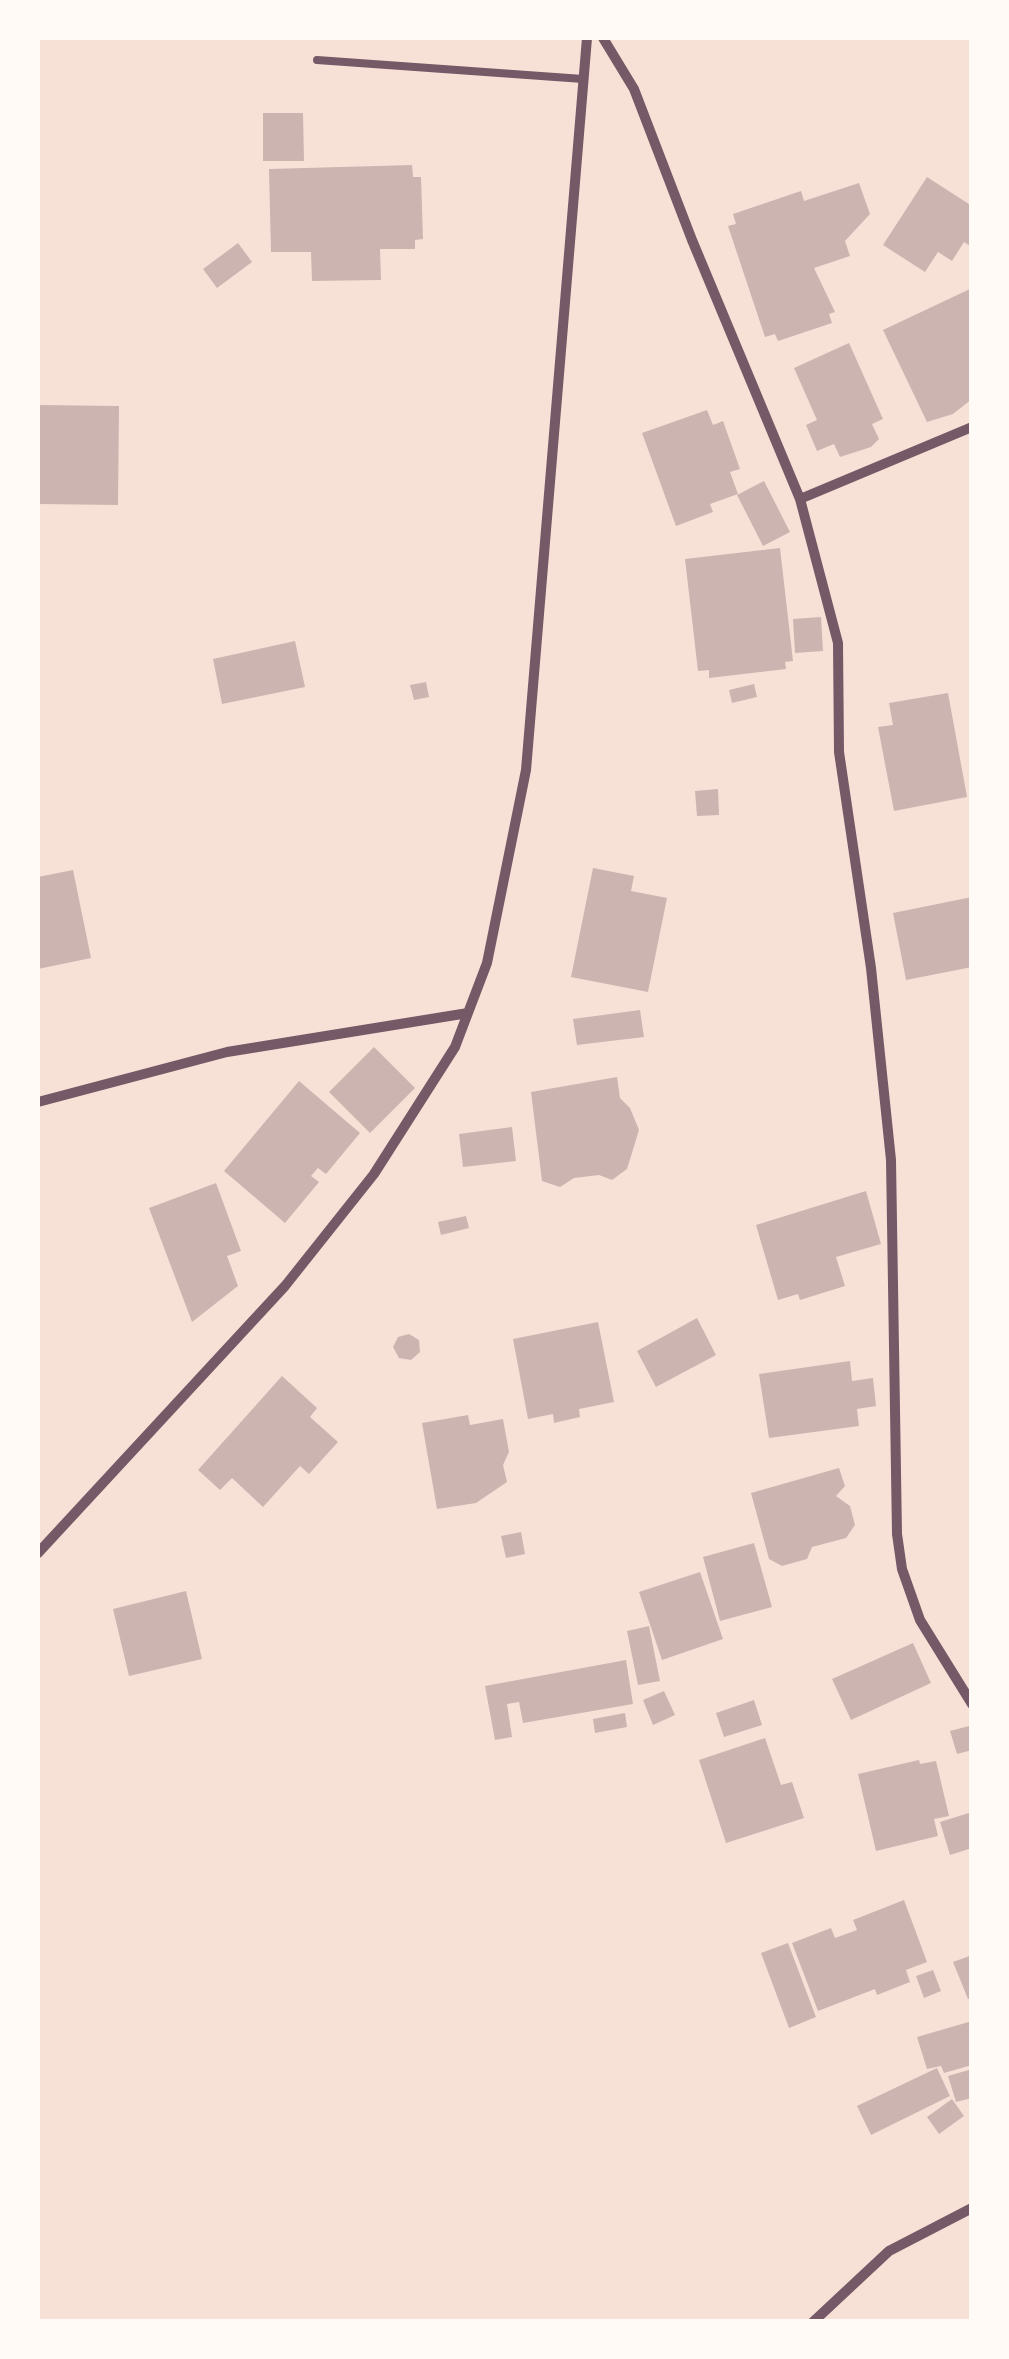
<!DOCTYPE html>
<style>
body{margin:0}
#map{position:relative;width:1009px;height:2359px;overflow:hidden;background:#f7e1d7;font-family:"Archivo Narrow",sans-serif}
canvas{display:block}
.frame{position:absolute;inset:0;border:40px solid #fffaf5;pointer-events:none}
</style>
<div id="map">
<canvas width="1009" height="2359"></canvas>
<div class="frame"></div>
</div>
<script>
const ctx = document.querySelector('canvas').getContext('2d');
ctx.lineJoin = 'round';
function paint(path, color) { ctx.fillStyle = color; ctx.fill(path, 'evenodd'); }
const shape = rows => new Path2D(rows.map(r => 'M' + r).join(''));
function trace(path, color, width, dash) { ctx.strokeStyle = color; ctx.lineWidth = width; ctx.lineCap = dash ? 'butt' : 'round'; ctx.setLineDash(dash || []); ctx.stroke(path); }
const building = shape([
 [263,113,303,113,304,161,263,161],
 [412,165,413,177,421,177,423,239,415,240,415,249,380,249,381,280,312,281,311,252,271,252,269,169],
 [927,177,972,206,972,247,964,242,952,261,938,252,925,272,883,245],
 [859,183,870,214,845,241,850,256,814,268,835,312,829,314,832,323,778,341,775,334,765,337,728,226,736,224,733,214,801,191,804,201],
 [238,243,252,262,217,288,203,269],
 [972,288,972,399,953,414,927,422,883,330],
 [849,343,883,419,872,424,879,439,871,447,840,457,834,444,817,451,806,425,817,420,794,368],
 [38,405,119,406,118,505,38,504],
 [707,410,713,425,723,421,740,469,730,472,738,494,710,504,713,512,676,526,642,433],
 [764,481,790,532,763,546,737,495],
 [780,548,793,661,785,662,786,669,709,678,709,670,698,671,685,559],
 [821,617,823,651,795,653,793,619],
 [295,641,305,687,222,704,213,659],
 [426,682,429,697,414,700,410,685],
 [754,684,757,697,732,703,729,690],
 [948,693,967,797,894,811,878,727,893,725,889,703],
 [718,789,719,815,697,816,695,791],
 [593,868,634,876,631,891,667,898,648,992,571,977],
 [73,870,91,958,38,969,38,877],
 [972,897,972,967,906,980,893,913],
 [640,1010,644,1037,577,1045,573,1019],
 [374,1047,415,1088,370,1133,329,1092],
 [617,1077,620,1098,630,1108,639,1130,627,1169,612,1180,599,1175,574,1178,560,1187,542,1181,531,1092],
 [299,1081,360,1133,326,1174,318,1168,311,1176,319,1182,285,1223,224,1171],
 [512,1127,516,1161,463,1167,459,1134],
 [216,1183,241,1251,227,1256,238,1286,192,1322,149,1208],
 [866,1191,881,1244,836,1257,845,1286,800,1300,798,1294,778,1300,756,1225],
 [466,1216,469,1228,441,1235,438,1222],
 [697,1318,716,1355,656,1387,637,1351],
 [598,1322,614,1402,579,1409,580,1417,554,1423,553,1414,528,1419,513,1339],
 [409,1334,419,1340,420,1352,411,1360,399,1358,393,1347,398,1337],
 [850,1361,852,1381,873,1378,876,1406,857,1409,859,1426,769,1438,759,1374],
 [282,1376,317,1408,310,1417,338,1442,309,1474,300,1466,263,1507,232,1478,220,1490,198,1470],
 [468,1415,470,1425,503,1419,509,1452,503,1465,507,1482,476,1503,437,1509,422,1423],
 [839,1468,845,1486,836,1496,850,1506,855,1525,846,1538,812,1547,807,1559,782,1566,769,1559,751,1493],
 [521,1532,525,1554,506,1558,501,1536],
 [754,1543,772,1607,720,1621,703,1557],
 [700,1572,723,1639,662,1660,639,1592],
 [186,1591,202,1659,129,1676,113,1609],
 [649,1626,660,1681,638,1685,627,1631],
 [913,1643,931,1683,851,1720,832,1679],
 [626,1660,633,1704,523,1723,519,1702,507,1704,512,1737,495,1740,485,1686],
 [664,1691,675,1715,653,1725,643,1700],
 [754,1700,762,1725,724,1737,716,1713],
 [625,1713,627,1727,595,1733,593,1719],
 [969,1726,972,1750,957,1754,950,1731],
 [765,1738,781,1785,792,1782,804,1818,726,1843,699,1760],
 [919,1760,920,1764,936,1761,949,1816,934,1819,938,1836,876,1851,858,1774],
 [972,1812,972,1848,950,1855,940,1822],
 [904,1900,927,1962,906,1970,910,1982,877,1995,875,1989,818,2011,792,1943,831,1928,835,1938,857,1930,853,1920],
 [788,1943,816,2017,789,2028,761,1953],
 [972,1955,972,1998,968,1999,953,1962],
 [933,1970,941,1991,924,1998,916,1976],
 [972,2021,972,2065,944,2073,941,2066,927,2069,917,2037],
 [937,2068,950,2096,871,2135,857,2106],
 [972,2069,972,2098,956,2102,948,2076],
 [952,2099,964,2116,939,2134,927,2117]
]);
const service = shape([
 [317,60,583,79]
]);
const minor = shape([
 [603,38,634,89,692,240,800,499,838,643,839,752,871,968,891,1160,897,1534,902,1569,920,1620,972,1704],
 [800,499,972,427],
 [38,1102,227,1052,468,1013],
 [38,1553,285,1286,374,1174,455,1047,487,963,526,770,587,38],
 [813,2322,889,2251,972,2208]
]);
paint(building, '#ccb4b1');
trace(service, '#755966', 8);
trace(minor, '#755966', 10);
</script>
